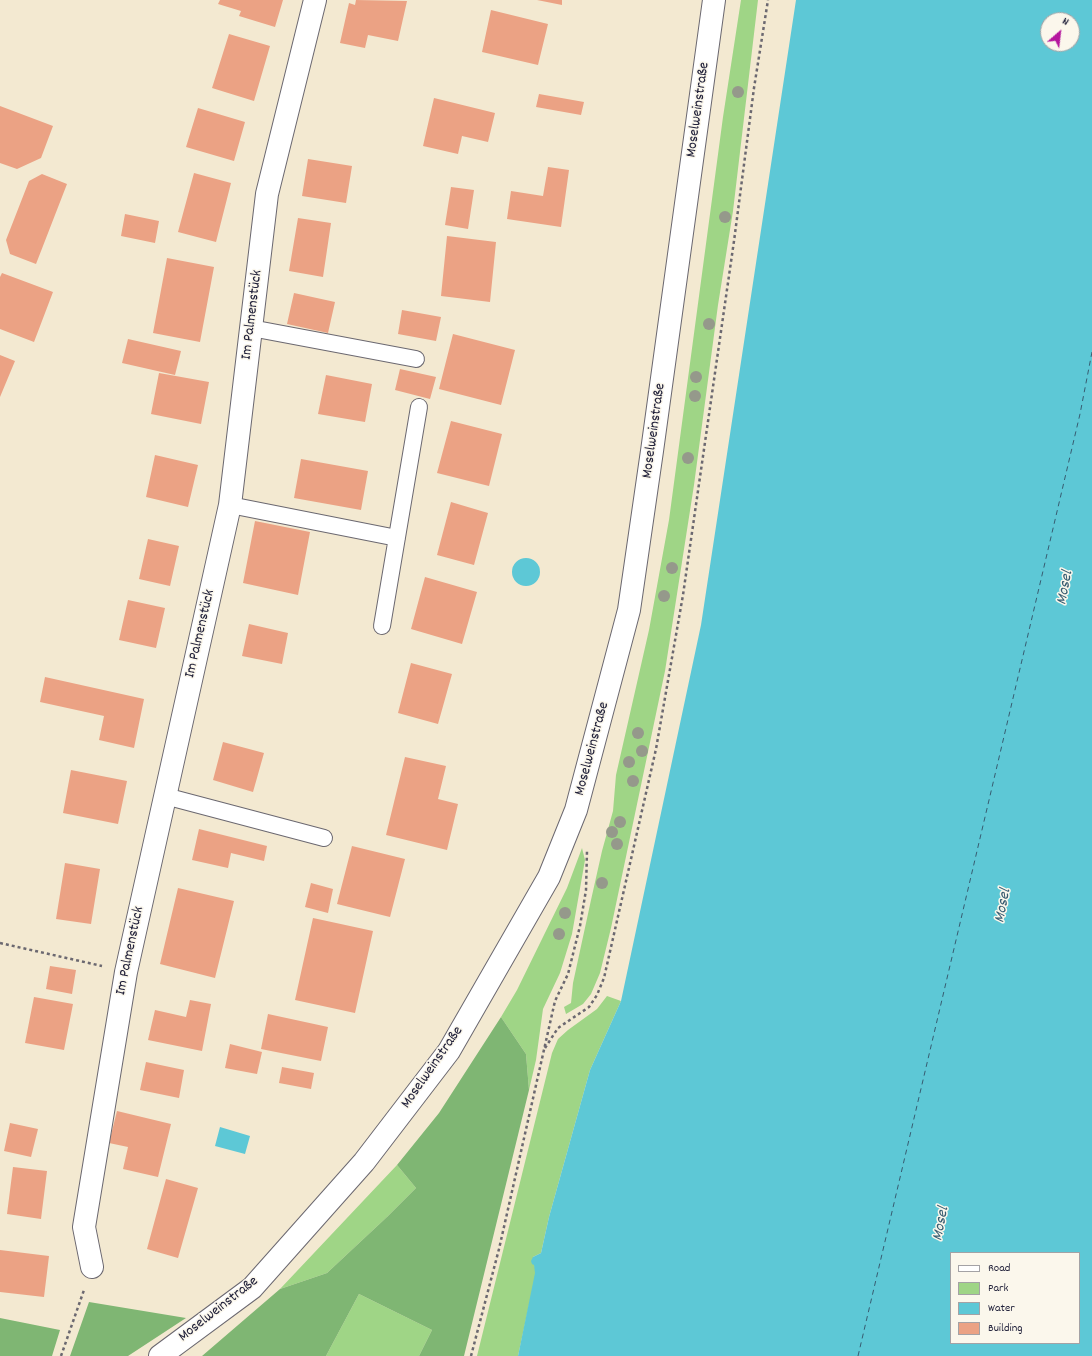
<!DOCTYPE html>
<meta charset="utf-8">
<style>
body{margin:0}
#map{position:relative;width:1092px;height:1356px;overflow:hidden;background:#f3e9d1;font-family:Dekko,sans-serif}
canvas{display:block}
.legend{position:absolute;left:950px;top:1252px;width:130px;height:92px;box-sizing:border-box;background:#fbf7ec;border:1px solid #a4a2a5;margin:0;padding:5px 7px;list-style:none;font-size:12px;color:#22223b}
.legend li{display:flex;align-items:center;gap:8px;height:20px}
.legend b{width:20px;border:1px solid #a4a2a5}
.north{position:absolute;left:1040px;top:12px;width:40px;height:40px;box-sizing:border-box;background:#fbf7ec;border:1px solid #a4a2a5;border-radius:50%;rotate:28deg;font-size:11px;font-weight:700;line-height:16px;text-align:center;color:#22223b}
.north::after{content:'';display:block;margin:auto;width:14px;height:18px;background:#b5179e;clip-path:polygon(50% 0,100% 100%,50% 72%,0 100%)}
</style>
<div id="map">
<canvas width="1092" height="1356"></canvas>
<ul class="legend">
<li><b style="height:5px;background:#fff"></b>Road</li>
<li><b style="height:11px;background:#9fd586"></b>Park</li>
<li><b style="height:11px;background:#5dc8d6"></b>Water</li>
<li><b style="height:11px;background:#eba284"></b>Building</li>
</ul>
<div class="north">N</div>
</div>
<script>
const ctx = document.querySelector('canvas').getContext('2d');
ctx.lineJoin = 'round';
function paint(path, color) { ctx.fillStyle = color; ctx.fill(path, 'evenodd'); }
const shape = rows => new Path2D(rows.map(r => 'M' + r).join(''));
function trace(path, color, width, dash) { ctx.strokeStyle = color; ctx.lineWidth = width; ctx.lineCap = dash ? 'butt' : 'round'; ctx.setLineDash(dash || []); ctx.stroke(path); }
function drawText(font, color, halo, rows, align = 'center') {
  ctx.font = font + ' Dekko,sans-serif'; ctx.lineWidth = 3; ctx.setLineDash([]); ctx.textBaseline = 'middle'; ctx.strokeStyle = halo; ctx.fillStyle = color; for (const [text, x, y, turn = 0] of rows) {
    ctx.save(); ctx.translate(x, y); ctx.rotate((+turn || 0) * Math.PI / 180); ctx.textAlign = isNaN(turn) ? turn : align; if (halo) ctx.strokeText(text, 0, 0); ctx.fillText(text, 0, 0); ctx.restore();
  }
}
const green = shape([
 [741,0,758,0,733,211,718,305,694,485,665,671,611,928,600,973,591,994,583,1004,566,1014,564,1007,571,1003,573,983,591,900,602,851,613,811,616,775,649,630,669,520,723,117],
 [582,848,585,860,572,934,560,973,543,1009,536,1060,529,1090,526,1054,501,1017,517,990,567,888],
 [607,996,621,1001,590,1070,549,1217,541,1253,533,1257,536,1273,518,1356,477,1356,552,1053,558,1039,568,1030,597,1009],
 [397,1165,416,1188,388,1216,327,1273,280,1289],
 [359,1294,432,1330,419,1356,326,1356]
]);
const forest = shape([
 [501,1017,526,1054,529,1090,464,1356,419,1356,432,1330,359,1294,326,1356,202,1356,280,1289,327,1273,388,1216,416,1188,397,1165,439,1113],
 [89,1302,186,1318,128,1356,70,1356],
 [0,1318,60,1330,52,1356,0,1356]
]);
const water = shape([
 [796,0,1092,0,1092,1356,518,1356,535,1273,534,1265,532,1264,531,1261,533,1257,541,1253,549,1217,590,1070,621,1001,701,625],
 [1048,20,1072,20,1072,44,1048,44],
 [951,1253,1079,1253,1079,1343,951,1343],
 '512 572a14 14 0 1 1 28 0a14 14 0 1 1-28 0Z',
 [220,1127,250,1136,245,1154,215,1146]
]);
const ferry = shape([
 [858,1356,1080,414,1092,352]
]);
const building = shape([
 [220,0,283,0,275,27,239,16,241,11,218,4],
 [356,0,407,1,398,41,368,35,365,48,340,43,349,3,355,5],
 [537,0,562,0,562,5],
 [491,10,548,24,538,65,482,52],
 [229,34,270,46,254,101,212,88],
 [539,94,584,102,581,115,536,107],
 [434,98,495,113,488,142,462,136,458,154,423,146],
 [0,106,53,126,41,158,17,169,0,163],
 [198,108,245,122,234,161,186,147],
 [308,159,352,166,346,203,302,196],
 [548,167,569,170,561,227,507,219,511,191,543,196],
 [194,173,231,183,216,242,178,232],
 [42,174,67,184,36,264,10,254,6,240,29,181],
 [451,187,474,190,468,229,445,225],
 [125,214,159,221,155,243,121,236],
 [298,218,331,223,323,277,289,271],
 [447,236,496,242,490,302,441,296],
 [167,258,214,267,200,342,153,333],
 [2,273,53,292,34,342,0,329,0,277],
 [294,293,335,302,328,333,287,324],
 [402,310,441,317,436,341,398,334],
 [453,334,515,350,501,405,439,389],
 [128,339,181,351,175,375,122,363],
 [0,355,15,361,0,397],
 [400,369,436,377,430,399,395,390],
 [159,373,209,382,201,424,151,414],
 [326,375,372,384,365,422,318,414],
 [451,421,502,434,489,486,437,473],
 [155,455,198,465,188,507,146,497],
 [301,459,368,471,361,510,294,498],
 [451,502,488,513,474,565,437,555],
 [255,521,310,532,298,595,243,583],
 [148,539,179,546,170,586,139,579],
 [425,577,477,592,462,644,411,629],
 [128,600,165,608,156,648,119,640],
 [249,624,288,633,282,664,242,656],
 [411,663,452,674,438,724,398,713],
 [45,677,144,699,134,748,99,740,104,716,40,702],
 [223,742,264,753,253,792,213,780],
 [405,757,446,766,438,799,458,804,447,850,386,835],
 [71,770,127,781,118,824,63,813],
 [199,829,267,846,264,861,231,853,228,868,192,860],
 [352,846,405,859,390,917,337,904],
 [65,863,100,869,91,924,56,919],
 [311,883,333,889,328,913,305,907],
 [178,888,234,901,215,978,160,964],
 [313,918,373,931,355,1013,295,1000],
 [50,966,76,970,72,994,46,989],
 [34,997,73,1004,64,1050,25,1043],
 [190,1000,211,1004,202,1051,148,1040,155,1010,186,1017],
 [268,1014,328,1027,321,1061,261,1049],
 [230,1044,262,1052,257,1074,225,1068],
 [146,1062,184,1070,179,1098,140,1090],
 [282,1067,314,1073,311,1089,279,1083],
 [117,1111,171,1124,158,1177,123,1169,128,1147,109,1143],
 [10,1123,38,1129,31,1157,4,1151],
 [13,1167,47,1171,41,1219,7,1214],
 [166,1179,198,1188,178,1258,147,1249],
 [0,1250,49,1256,44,1297,0,1292]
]);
const path = shape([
 [0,943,102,966],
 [545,1048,558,1028,589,1007,597,995,604,978,656,749,683,595,734,241,754,88,768,0],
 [61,1356,84,1290],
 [471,1356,499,1249,555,1001,568,974,580,926,586,890,587,851]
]);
const lane = shape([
 [251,328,416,359],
 [230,505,397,538],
 [382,626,419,407],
 [165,796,324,838]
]);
const street = shape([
 [92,1267,84,1227,126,972,230,505,267,194,315,0]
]);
const primary = shape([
 [160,1356,252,1288,364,1162,449,1051,549,877,576,810,629,610,652,451,714,0]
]);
const trees = [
 [738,92],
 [725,217],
 [709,324],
 [696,377],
 [695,396],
 [688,458],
 [672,568],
 [664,596],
 [638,733],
 [642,751],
 [629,762],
 [633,781],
 [620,822],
 [612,832],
 [617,844],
 [602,883],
 [565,913],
 [559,934]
];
const streetNames = [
 ["Moselweinstraße",699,110,-82],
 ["Im Palmenstück",253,315,-83],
 ["Moselweinstraße",655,431,-82],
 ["Im Palmenstück",201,634,-77],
 ["Moselweinstraße",593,749,-75],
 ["Im Palmenstück",131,951,-78],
 ["Moselweinstraße",433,1068,-55],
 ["Moselweinstraße",219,1310,-38]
];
const waterNames = [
 ["Mosel",1066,588,-79],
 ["Mosel",1004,906,-79],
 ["Mosel",942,1224,-79]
];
paint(green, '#9fd586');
paint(forest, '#7fb673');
paint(water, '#5dc8d6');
trace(ferry, '#375c71', 1, [5, 4]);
paint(building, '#eba284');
trace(lane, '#6b6870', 18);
trace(street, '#6b6870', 24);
trace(primary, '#6b6870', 24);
trace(path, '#6b6870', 2.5, [3, 3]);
trace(lane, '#fff', 16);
trace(street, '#fff', 22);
trace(primary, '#fff', 22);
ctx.fillStyle = '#95998b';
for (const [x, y] of trees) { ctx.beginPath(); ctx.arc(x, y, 6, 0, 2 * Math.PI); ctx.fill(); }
drawText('15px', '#22223b', '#fbf7ec', streetNames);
drawText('italic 16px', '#375c71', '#fbf7ec', waterNames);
</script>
